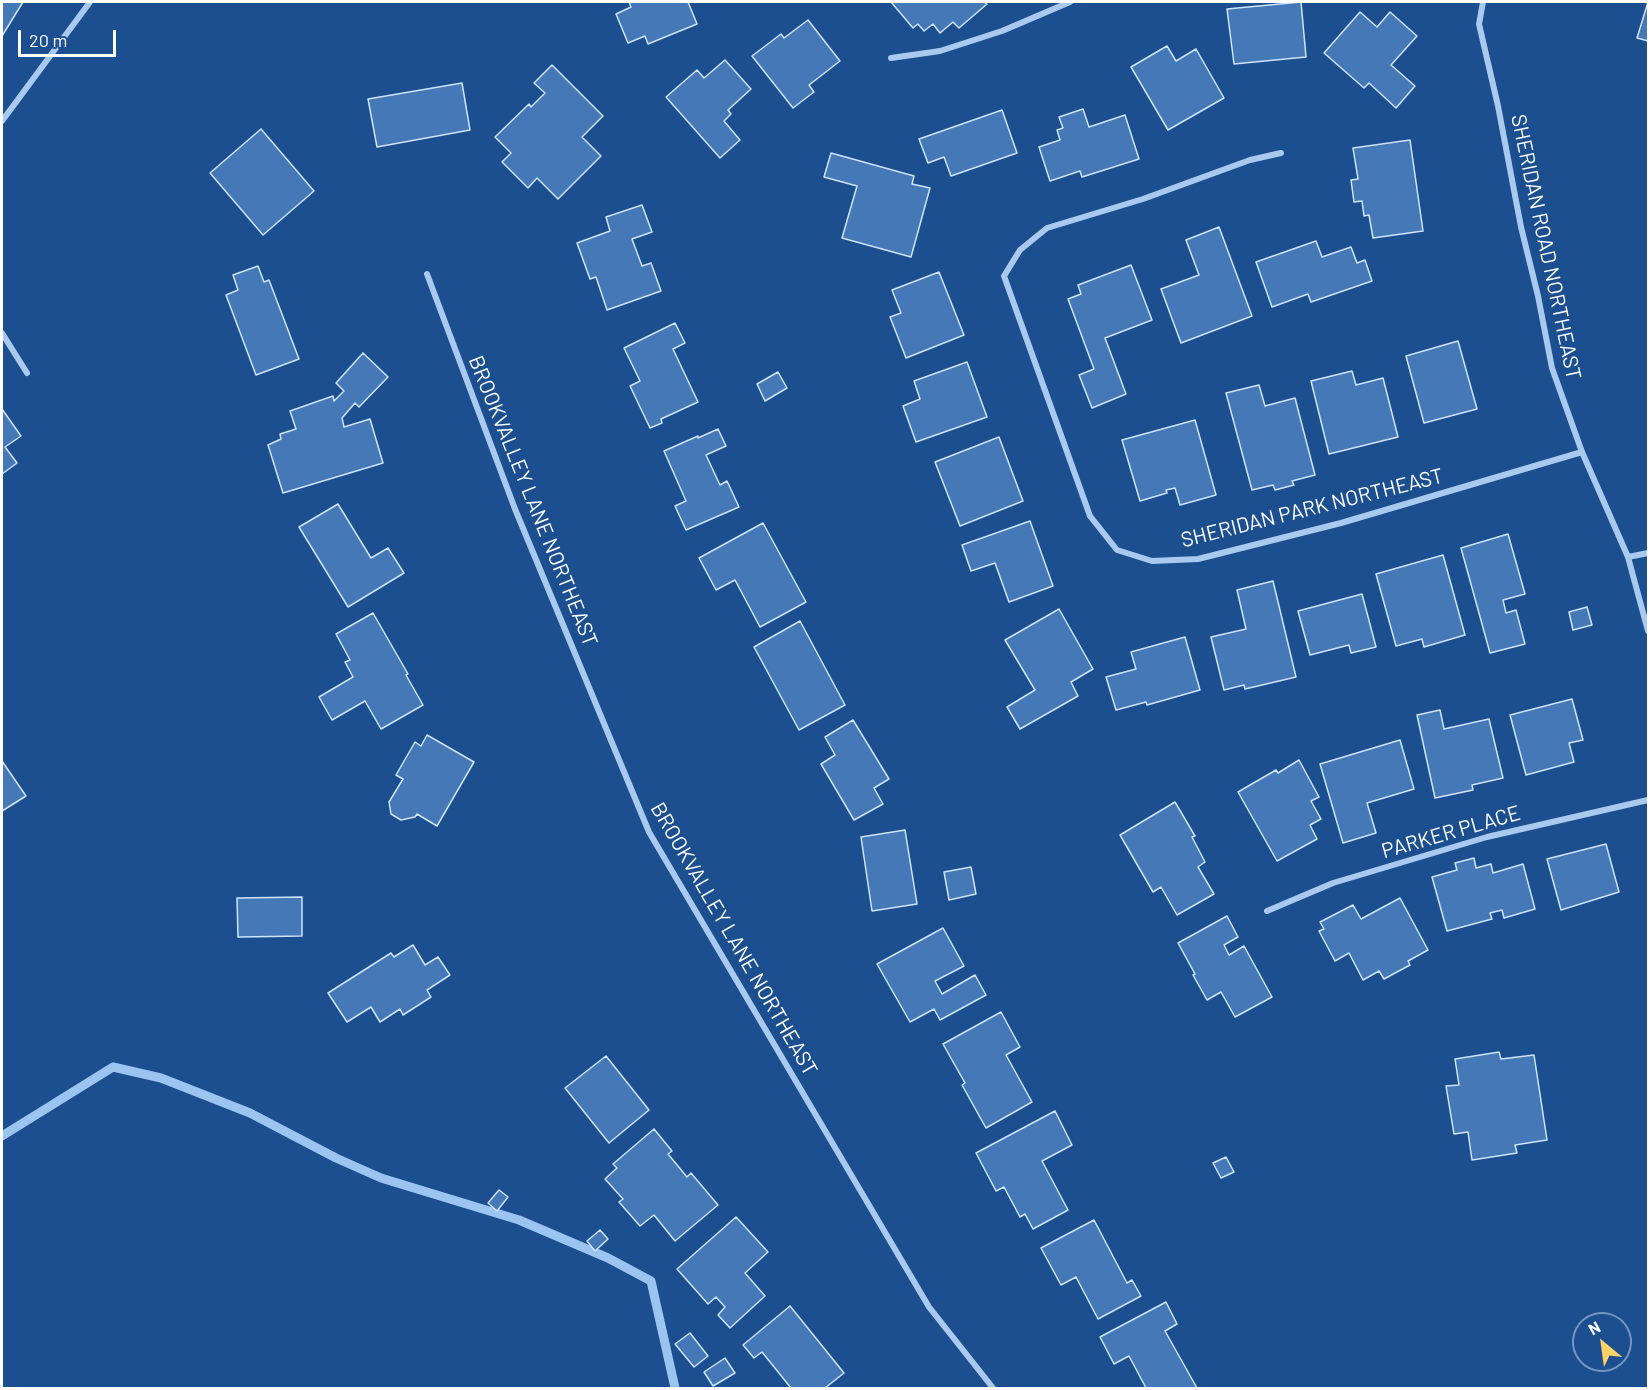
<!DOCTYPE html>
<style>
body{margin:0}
#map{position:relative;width:1650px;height:1390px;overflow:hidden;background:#1b4f8f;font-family:Barlow,sans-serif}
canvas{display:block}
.frame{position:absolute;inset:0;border:3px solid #fff;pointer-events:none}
.north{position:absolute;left:1572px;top:1312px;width:60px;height:60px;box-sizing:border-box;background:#1b4f8f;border:2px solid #7695bc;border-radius:50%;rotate:331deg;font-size:16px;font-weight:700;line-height:24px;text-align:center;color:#fff}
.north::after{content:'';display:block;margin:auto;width:21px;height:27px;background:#ffd166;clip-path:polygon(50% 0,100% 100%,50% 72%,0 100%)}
.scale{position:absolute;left:18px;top:30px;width:98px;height:27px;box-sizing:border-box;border:3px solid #fff;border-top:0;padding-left:8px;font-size:18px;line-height:21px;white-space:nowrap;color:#fff;-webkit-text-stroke:4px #1b4f8f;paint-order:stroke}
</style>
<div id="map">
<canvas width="1650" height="1390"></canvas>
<div class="frame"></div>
<div class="north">N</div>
<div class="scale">20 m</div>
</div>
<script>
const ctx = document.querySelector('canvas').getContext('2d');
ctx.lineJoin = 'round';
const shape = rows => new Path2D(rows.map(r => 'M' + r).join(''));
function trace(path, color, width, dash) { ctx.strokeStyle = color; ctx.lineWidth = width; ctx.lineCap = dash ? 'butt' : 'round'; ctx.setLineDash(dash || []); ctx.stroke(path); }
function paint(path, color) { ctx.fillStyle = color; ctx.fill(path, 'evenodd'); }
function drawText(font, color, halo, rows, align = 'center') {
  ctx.font = font + ' Barlow,sans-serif'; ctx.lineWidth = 6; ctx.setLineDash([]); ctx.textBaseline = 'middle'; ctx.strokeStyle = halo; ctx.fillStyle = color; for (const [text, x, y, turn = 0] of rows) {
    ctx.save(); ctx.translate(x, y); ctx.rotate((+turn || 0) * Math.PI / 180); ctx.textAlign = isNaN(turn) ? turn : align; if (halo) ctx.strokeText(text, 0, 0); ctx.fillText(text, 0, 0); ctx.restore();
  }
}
const stream = shape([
 [2,1136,113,1067,161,1078,250,1113,336,1158,381,1178,519,1220,608,1258,651,1281,675,1388]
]);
const building = shape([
 [2,2,23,2,2,36,2,2],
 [629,2,688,2,697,24,648,44,645,36,628,43,616,14,631,7,629,2],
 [891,2,984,2,987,4,959,28,953,22,940,33,933,24,924,31,918,24,913,28,891,2],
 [1301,2,1306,57,1234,64,1227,9,1301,2],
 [1648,2,1648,41,1637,38,1648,2],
 [1360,12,1377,27,1390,12,1417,36,1391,65,1415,86,1396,108,1369,83,1364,88,1324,53,1360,12],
 [808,20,840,61,809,85,814,92,793,108,752,56,781,34,784,38,808,20],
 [1167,46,1176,61,1196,49,1224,98,1168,130,1131,67,1167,46],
 [725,60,751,89,728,110,731,114,724,121,740,140,720,158,666,97,697,70,704,78,725,60],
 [552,65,603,116,582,137,601,156,558,199,537,178,528,188,502,162,511,153,495,137,529,104,531,107,545,93,534,83,552,65],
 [462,83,470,130,377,147,368,99,462,83],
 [1083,109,1089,127,1125,115,1139,159,1082,177,1080,171,1050,181,1039,147,1060,140,1057,130,1063,128,1059,117,1083,109],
 [1002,110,1017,153,951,176,944,157,928,163,919,139,1002,110],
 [261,129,314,191,263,235,210,173,261,129],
 [1410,140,1423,231,1373,238,1369,215,1364,216,1362,201,1354,202,1351,180,1358,179,1353,148,1410,140],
 [831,153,914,176,912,184,930,188,911,257,842,238,857,186,824,177,831,153],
 [642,205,652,232,632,239,642,266,651,263,661,291,607,310,596,277,590,279,577,243,610,231,606,217,642,205],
 [1219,227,1252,316,1181,343,1161,289,1199,275,1186,240,1219,227],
 [1316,241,1322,257,1351,247,1357,263,1365,260,1372,281,1311,302,1308,294,1272,307,1256,262,1316,241],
 [1131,265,1152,320,1105,338,1126,394,1092,408,1079,375,1094,369,1068,299,1081,294,1078,285,1131,265],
 [258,266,264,282,269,280,299,359,256,375,226,295,238,290,233,275,258,266],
 [939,272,964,335,906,358,890,317,901,313,892,290,939,272],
 [675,323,685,343,673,349,698,402,661,419,662,423,650,428,630,386,640,381,624,348,675,323],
 [1458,341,1477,409,1424,423,1406,356,1458,341],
 [363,353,388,377,359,407,355,403,342,418,344,427,370,419,383,463,283,493,268,445,281,439,280,434,296,429,290,411,333,396,334,401,344,391,336,383,363,353],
 [967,362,987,417,916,442,903,406,920,399,914,381,967,362],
 [1352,371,1356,385,1383,378,1398,437,1329,454,1311,381,1352,371],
 [778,372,787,388,765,401,757,384,778,372],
 [1259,385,1265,406,1295,398,1315,475,1292,481,1294,485,1275,490,1273,485,1252,490,1226,393,1259,385],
 [2,409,21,436,5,447,17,463,2,474,2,409],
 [1195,420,1216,495,1180,505,1175,488,1166,490,1167,493,1140,501,1122,440,1195,420],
 [718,429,726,446,706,455,720,485,727,481,739,507,686,530,675,506,686,501,664,451,698,436,698,438,718,429],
 [999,437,1023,501,960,526,935,462,999,437],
 [338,504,371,558,388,548,404,573,348,607,299,527,338,504],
 [1030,521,1053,586,1009,602,995,563,971,571,962,545,1030,521],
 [763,523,806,602,760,627,735,580,716,590,699,558,763,523],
 [1508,534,1525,594,1503,600,1506,613,1516,610,1525,644,1490,653,1461,548,1508,534],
 [1443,555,1465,635,1424,647,1422,639,1396,646,1376,574,1443,555],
 [1273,581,1296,677,1245,689,1244,685,1224,690,1211,637,1246,629,1237,590,1273,581],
 [1362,594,1376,647,1351,653,1349,645,1310,655,1298,611,1362,594],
 [1587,607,1592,625,1573,630,1569,612,1587,607],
 [1059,609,1093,669,1071,682,1078,696,1020,729,1007,707,1035,690,1005,640,1059,609],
 [373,613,408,674,406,675,423,705,381,729,365,701,332,720,319,697,353,677,345,662,350,660,336,634,373,613],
 [800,621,845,705,799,730,754,647,800,621],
 [1185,637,1200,690,1147,705,1146,702,1116,710,1106,677,1136,669,1131,652,1185,637],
 [1572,699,1583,740,1569,743,1574,762,1526,775,1510,715,1572,699],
 [1440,710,1444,729,1489,719,1503,778,1472,785,1473,790,1435,798,1417,715,1440,710],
 [853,720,889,779,874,788,883,804,854,820,821,764,835,755,825,737,853,720],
 [427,735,474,762,437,826,417,814,415,817,401,820,391,814,389,802,403,779,396,775,415,742,421,746,427,735],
 [1400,740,1414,789,1367,803,1376,833,1343,843,1320,764,1400,740],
 [1299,760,1319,797,1311,801,1321,819,1310,825,1317,839,1277,861,1238,792,1276,770,1278,773,1299,760],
 [2,761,26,796,2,811,2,761],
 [1175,802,1195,836,1192,837,1205,862,1198,867,1214,894,1177,915,1161,887,1153,892,1120,835,1175,802],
 [905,830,917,904,872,911,861,837,905,830],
 [1606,844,1619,892,1561,910,1547,859,1606,844],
 [1474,858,1476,868,1491,864,1493,873,1523,864,1535,909,1504,918,1502,910,1490,913,1492,919,1447,931,1432,877,1457,870,1455,863,1474,858],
 [971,867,976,894,949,900,944,872,971,867],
 [302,897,302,936,238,937,237,898,302,897],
 [1400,898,1428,950,1408,961,1410,965,1384,979,1379,971,1363,980,1349,953,1335,961,1319,931,1324,929,1320,922,1353,905,1361,919,1400,898],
 [1227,916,1238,937,1224,945,1229,955,1244,946,1272,997,1235,1017,1221,992,1207,1000,1193,975,1195,974,1178,943,1227,916],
 [943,928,964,966,935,981,942,994,975,975,986,995,940,1020,934,1009,910,1022,877,964,943,928],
 [413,945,425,965,438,957,450,975,427,990,431,997,403,1015,400,1009,380,1022,371,1007,347,1022,328,993,391,953,394,957,413,945],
 [1001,1012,1020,1047,1006,1055,1032,1102,986,1128,962,1085,965,1083,943,1044,1001,1012],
 [1499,1052,1501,1059,1534,1055,1547,1140,1515,1145,1517,1153,1472,1160,1468,1132,1454,1134,1446,1086,1459,1085,1455,1059,1499,1052],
 [606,1056,649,1110,609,1143,565,1088,606,1056],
 [1055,1111,1072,1145,1042,1161,1068,1210,1033,1229,1025,1214,1020,1217,1004,1187,996,1191,976,1153,1055,1111],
 [654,1129,672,1151,668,1154,687,1177,691,1173,718,1205,675,1241,654,1215,640,1226,619,1202,623,1199,605,1179,617,1168,613,1164,654,1129],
 [1226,1157,1234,1172,1221,1178,1213,1163,1226,1157],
 [499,1190,508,1197,497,1211,488,1203,499,1190],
 [736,1217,768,1252,745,1273,765,1296,730,1328,718,1315,725,1307,716,1297,708,1304,677,1269,736,1217],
 [1094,1220,1127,1283,1132,1280,1141,1296,1098,1319,1076,1277,1061,1285,1041,1248,1094,1220],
 [600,1230,608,1239,595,1251,587,1241,600,1230],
 [1166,1302,1177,1324,1165,1331,1197,1388,1146,1388,1129,1356,1114,1364,1100,1337,1166,1302],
 [790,1306,844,1373,825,1388,791,1388,762,1352,754,1358,743,1345,790,1306],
 [690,1333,708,1356,694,1367,675,1344,690,1333],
 [725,1358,735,1373,713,1386,704,1372,725,1358]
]);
const minor = shape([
 [1483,2,1479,24,1498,106,1521,227,1538,296,1552,368,1582,452,1628,557,1648,631],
 [891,58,940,51,1002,31,1070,2],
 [2,121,90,2],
 [1281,153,1250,160,1143,199,1047,228,1020,250,1004,276,1090,516,1117,550,1152,561,1198,559,1341,523,1582,452],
 [427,274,515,509,649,832,929,1307,993,1388],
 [2,333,27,373],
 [1628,557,1648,553],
 [1267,911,1333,883,1487,837,1648,800]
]);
const streetNames = [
 ["SHERIDAN ROAD NORTHEAST",1546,247,78],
 ["BROOKVALLEY LANE NORTHEAST",533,501,68],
 ["SHERIDAN PARK NORTHEAST",1312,508,-14],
 ["PARKER PLACE",1451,832,-16],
 ["BROOKVALLEY LANE NORTHEAST",734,939,60]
];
trace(stream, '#9cc4f0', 9);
paint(building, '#4478b7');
trace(building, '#cfe3fa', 1.5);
trace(minor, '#a9c9ee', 6);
drawText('21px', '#fff', '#1b4f8f', streetNames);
</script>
